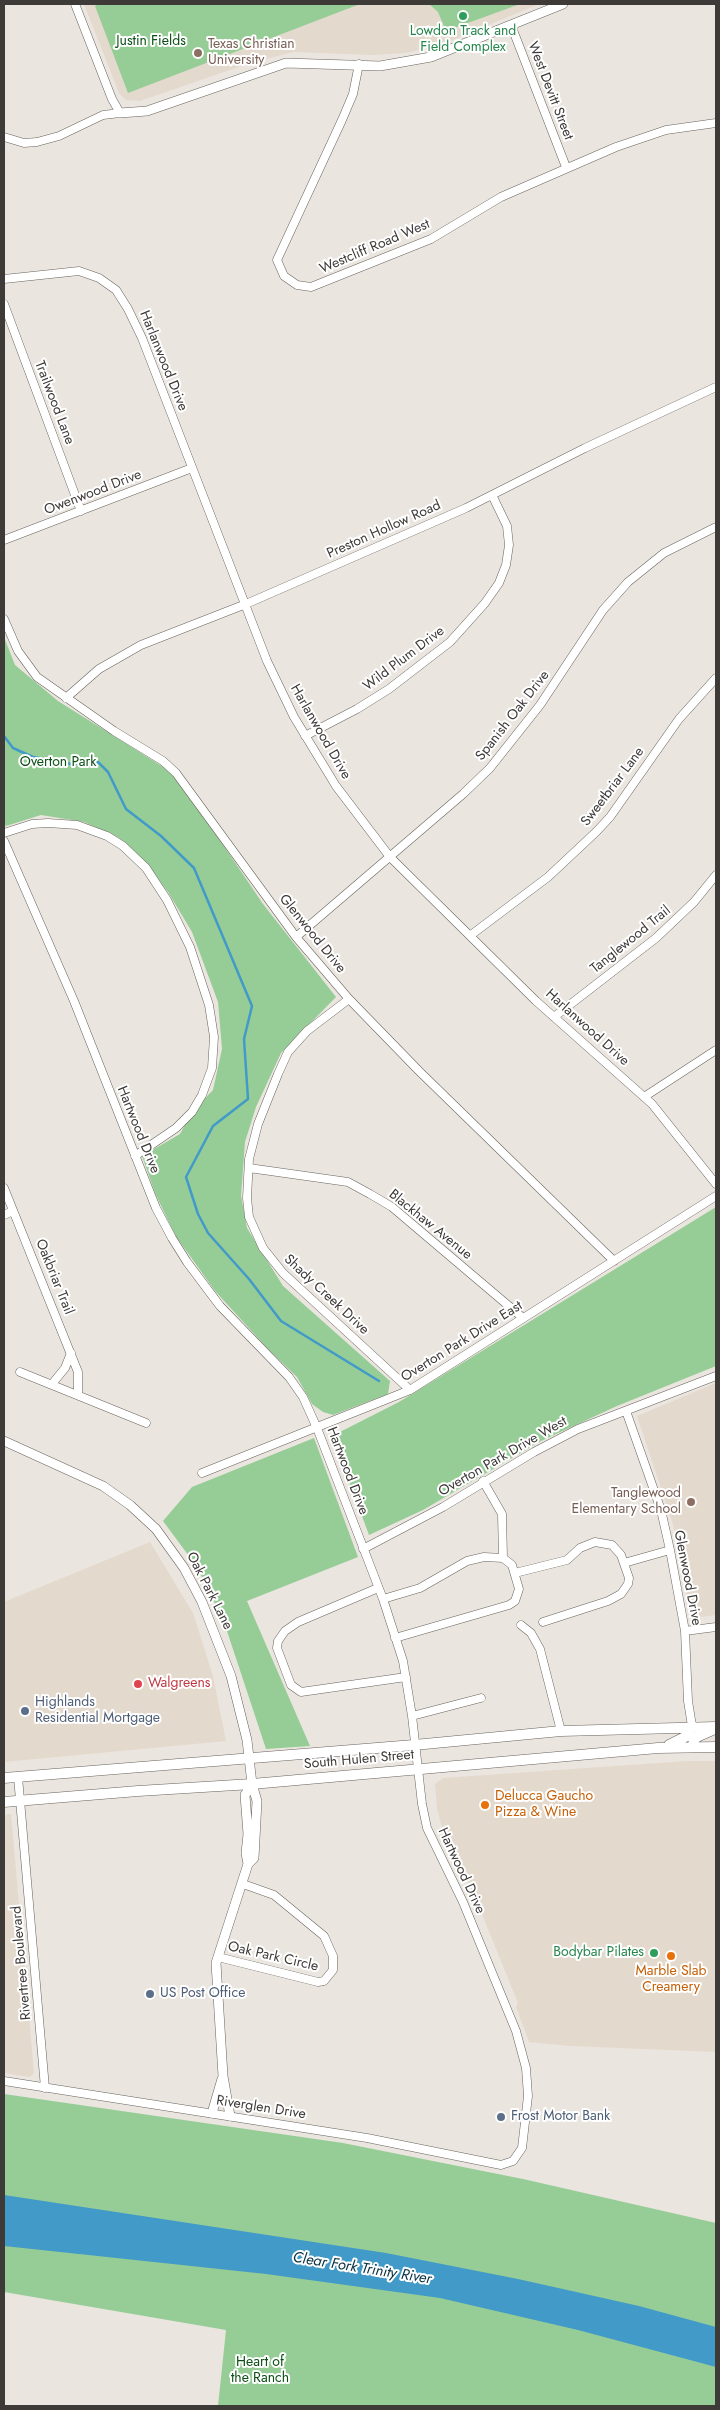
<!DOCTYPE html>
<style>
body{margin:0}
#map{position:relative;width:720px;height:2410px;overflow:hidden;background:#ebe5df;font-family:Jost,sans-serif}
canvas{display:block}
.frame{position:absolute;inset:0;border:5px solid #3d3a38;pointer-events:none}
</style>
<div id="map">
<canvas width="720" height="2410"></canvas>
<div class="frame"></div>
</div>
<script>
const ctx = document.querySelector('canvas').getContext('2d');
ctx.lineJoin = 'round';
function paint(path, color) { ctx.fillStyle = color; ctx.fill(path, 'evenodd'); }
const shape = rows => new Path2D(rows.map(r => 'M' + r).join(''));
function trace(path, color, width, dash) { ctx.strokeStyle = color; ctx.lineWidth = width; ctx.lineCap = dash ? 'butt' : 'round'; ctx.setLineDash(dash || []); ctx.stroke(path); }
function drawText(font, color, halo, rows, align = 'center') {
  ctx.font = font + ' Jost,sans-serif'; ctx.lineWidth = 4; ctx.setLineDash([]); ctx.textBaseline = 'middle'; ctx.strokeStyle = halo; ctx.fillStyle = color; for (const [text, x, y, turn = 0] of rows) {
    ctx.save(); ctx.translate(x, y); ctx.rotate((+turn || 0) * Math.PI / 180); ctx.textAlign = isNaN(turn) ? turn : align; if (halo) ctx.strokeText(text, 0, 0); ctx.fillText(text, 0, 0); ctx.restore();
  }
}
const built = shape([
 [84,4,539,4,438,46,406,53,371,55,294,52,253,62,140,101,126,100,119,93],
 [716,1383,716,1615,691,1618,673,1524,637,1416],
 [150,1542,193,1613,213,1676,226,1741,4,1762,4,1602],
 [687,1761,716,1761,716,2052,570,2046,529,2042,516,2007,518,2003,475,1897,442,1827,437,1809,435,1784,443,1778],
 [11,1814,34,2073,30,2077,4,2073,4,1815]
]);
const green = shape([
 [98,4,360,4,128,93,95,6],
 [429,4,520,4,446,31,438,12],
 [4,637,15,665,58,701,176,775,263,904,336,997,281,1053,256,1107,245,1142,241,1196,247,1228,283,1286,390,1381,388,1394,333,1415,323,1412,312,1404,297,1377,268,1349,215,1291,175,1235,155,1193,142,1156,180,1134,192,1112,213,1090,222,1049,218,1002,192,932,168,892,145,862,119,838,84,822,41,815,6,826,4,824],
 [716,1207,716,1366,617,1406,541,1441,423,1510,369,1535,332,1436,399,1402],
 [314,1438,358,1557,247,1601,310,1746,266,1749,224,1622,197,1567,163,1521,192,1487],
 [4,2094,343,2143,523,2179,716,2223,716,2406,218,2406,226,2330,4,2292]
]);
const water = shape([
 [4,2195,386,2253,518,2279,639,2306,716,2327,716,2367,578,2330,440,2298,266,2274,4,2246]
]);
const stream = shape([
 [4,736,13,748,33,757,71,764,98,762,108,772,126,809,161,836,194,868,252,1006,244,1039,248,1099,213,1126,186,1177,198,1214,208,1233,249,1279,281,1321,379,1381]
]);
const minor = shape([
 [511,25,566,167],
 [359,64,353,94,342,120,277,260,284,276,297,285,311,287,431,239,501,197,616,147,666,130,716,123],
 [4,137,24,143,37,142,59,136,103,115,120,113,112,99,75,4],
 [4,279,79,271,99,278,116,290,128,309,142,338,267,661,294,717,336,786,390,857,536,1001,652,1104,716,1184],
 [4,304,81,511],
 [4,540,192,468],
 [4,619,18,651,37,677,114,731,163,761,176,773,296,937,349,999,419,1071,614,1261],
 [66,698,99,669,141,645,246,604,466,508,585,448,716,387],
 [305,736,357,709,389,689,450,642,485,603,499,583,506,565,509,545,507,526,492,495],
 [4,833,32,824,48,823,77,825,107,836,123,846,146,868,167,900,190,947,209,1005,214,1037,212,1068,202,1095,192,1112,176,1128,135,1156],
 [4,841,74,1001,156,1208,172,1238,187,1262,220,1306,289,1377,303,1397,317,1428,383,1599,403,1661,412,1716,422,1804,427,1828,463,1902,516,2031,526,2068,528,2096,522,2148,513,2161,501,2165,367,2138,4,2081],
 [471,935,548,877,596,832,610,817,679,719,716,678],
 [296,937,463,794,490,768,540,705,603,610,628,582,664,553,716,527],
 [349,999,307,1031,288,1052,278,1074,258,1124,249,1159,247,1198,249,1217,263,1248,283,1273,410,1390],
 [554,1017,656,938,694,902,716,875],
 [644,1097,716,1050],
 [249,1168,348,1182,370,1194,392,1207,523,1318],
 [4,1188,78,1372,78,1395],
 [4,1215,13,1211],
 [20,1372,146,1423],
 [52,1384,65,1368,71,1353],
 [626,1411,661,1510,670,1550,685,1631,688,1701,692,1726],
 [202,1473,410,1390,716,1196],
 [483,1481,502,1514,503,1558],
 [363,1549,443,1507,534,1452,578,1429,716,1376],
 [624,1563,670,1550],
 [515,1573,567,1560,580,1548,595,1542,612,1545,621,1555,629,1578,628,1584,621,1594,608,1601,543,1622],
 [378,1588,298,1622,285,1631,278,1641,277,1648,291,1685,301,1692,406,1677],
 [383,1599,420,1588,467,1561,484,1557,503,1558,512,1565,519,1589,515,1601,509,1605,395,1638],
 [521,1625,531,1633,540,1649,561,1731],
 [685,1631,716,1627],
 [412,1716,481,1698],
 [18,1777,45,2088],
 [218,1957,318,1982,324,1981,333,1970,333,1956,324,1936,274,1895,243,1884]
]);
const tertiary = shape([
 [120,113,147,111,286,63,380,66,431,57,563,4],
 [4,1441,103,1486,130,1505,156,1529,184,1568,202,1602,231,1676,247,1740,252,1784,257,1801,254,1858,248,1864,216,1963,223,2076,230,2116],
 [248,1864,246,1853,248,1834,245,1795,252,1784],
 [212,2113,222,2079]
]);
const secondary = shape([
 [669,1745,687,1736,692,1726],
 [693,1746,694,1739,699,1736,715,1729],
 [4,1778,414,1745,561,1731,716,1727],
 [4,1802,138,1791,252,1784,658,1748,716,1747]
]);
const markers = [
 [463,16,5,"#2e9e5b"],
 [198,53,5,"#8d6e63"],
 [691,1502,5,"#8d6e63"],
 [138,1684,5,"#e0444e"],
 [25,1711,5,"#5c6f8a"],
 [485,1805,5,"#e8710a"],
 [654,1953,5,"#2e9e5b"],
 [671,1956,5,"#e8710a"],
 [150,1994,5,"#5c6f8a"],
 [501,2117,5,"#5c6f8a"]
];
const leisureNames = [
 ["Lowdon Track and",463,32],
 ["Field Complex",463,48],
 ["Bodybar Pilates",644,1953,"right"]
];
const parkNames = [
 ["Justin Fields",151,42],
 ["Overton Park",58,763],
 ["Heart of",260,2363],
 ["the Ranch",260,2379]
];
const educationNames = [
 ["Texas Christian",208,45],
 ["University",208,61],
 ["Tanglewood",681,1494,"right"],
 ["Elementary School",681,1510,"right"]
];
const streetNames = [
 ["West Devitt Street",550,91,69],
 ["Westcliff Road West",375,247,-23],
 ["Harlanwood Drive",163,361,68],
 ["Trailwood Lane",54,403,69],
 ["Owenwood Drive",93,493,-21],
 ["Preston Hollow Road",384,530,-24],
 ["Wild Plum Drive",404,659,-37],
 ["Spanish Oak Drive",513,716,-52],
 ["Harlanwood Drive",320,732,60],
 ["Sweetbriar Lane",613,787,-53],
 ["Glenwood Drive",312,934,51],
 ["Tanglewood Trail",631,940,-39],
 ["Harlanwood Drive",587,1028,42],
 ["Hartwood Drive",138,1130,68],
 ["Blackhaw Avenue",430,1225,39],
 ["Oakbriar Trail",54,1277,68],
 ["Shady Creek Drive",326,1295,43],
 ["Overton Park Drive East",462,1342,-32],
 ["Overton Park Drive West",503,1457,-30],
 ["Hartwood Drive",347,1471,69],
 ["Glenwood Drive",687,1578,79],
 ["Oak Park Lane",209,1591,63],
 ["South Hulen Street",359,1760,-5],
 ["Hartwood Drive",461,1871,65],
 ["Oak Park Circle",273,1957,13],
 ["Rivertree Boulevard",22,1963,-95],
 ["Riverglen Drive",261,2108,9]
];
const healthNames = [
 ["Walgreens",148,1684]
];
const serviceNames = [
 ["Highlands",35,1703],
 ["Residential Mortgage",35,1719],
 ["US Post Office",160,1994],
 ["Frost Motor Bank",511,2117]
];
const foodNames = [
 ["Delucca Gaucho",495,1797],
 ["Pizza & Wine",495,1813],
 ["Marble Slab",671,1972,"center"],
 ["Creamery",671,1988,"center"]
];
const waterNames = [
 ["Clear Fork Trinity River",362,2269,9]
];
paint(built, '#e4d9cd');
paint(green, '#96cd96');
paint(water, '#429ac8');
trace(stream, '#429ac8', 2.5);
trace(minor, '#68635d', 9);
trace(tertiary, '#68635d', 10);
trace(secondary, '#68635d', 11);
trace(minor, '#fff', 8);
trace(tertiary, '#fff', 9);
trace(secondary, '#fff', 10);
for (const [x, y, r, color] of markers) { const dot = new Path2D(); dot.arc(x, y, r, 0, 2 * Math.PI); ctx.fillStyle = color; ctx.fill(dot); trace(dot, '#fff', 2); }
drawText('14px', '#27864d', '#fff', leisureNames);
drawText('14px', '#0a4e14', '#fff', parkNames);
drawText('14px', '#785e54', '#fff', educationNames, 'left');
drawText('14px', '#3d3a38', '#fff', streetNames);
drawText('14px', '#be3a42', '#fff', healthNames, 'left');
drawText('14px', '#4e5e75', '#fff', serviceNames, 'left');
drawText('14px', '#c56008', '#fff', foodNames, 'left');
drawText('italic 15px', '#062f42', '#fff', waterNames);
</script>
